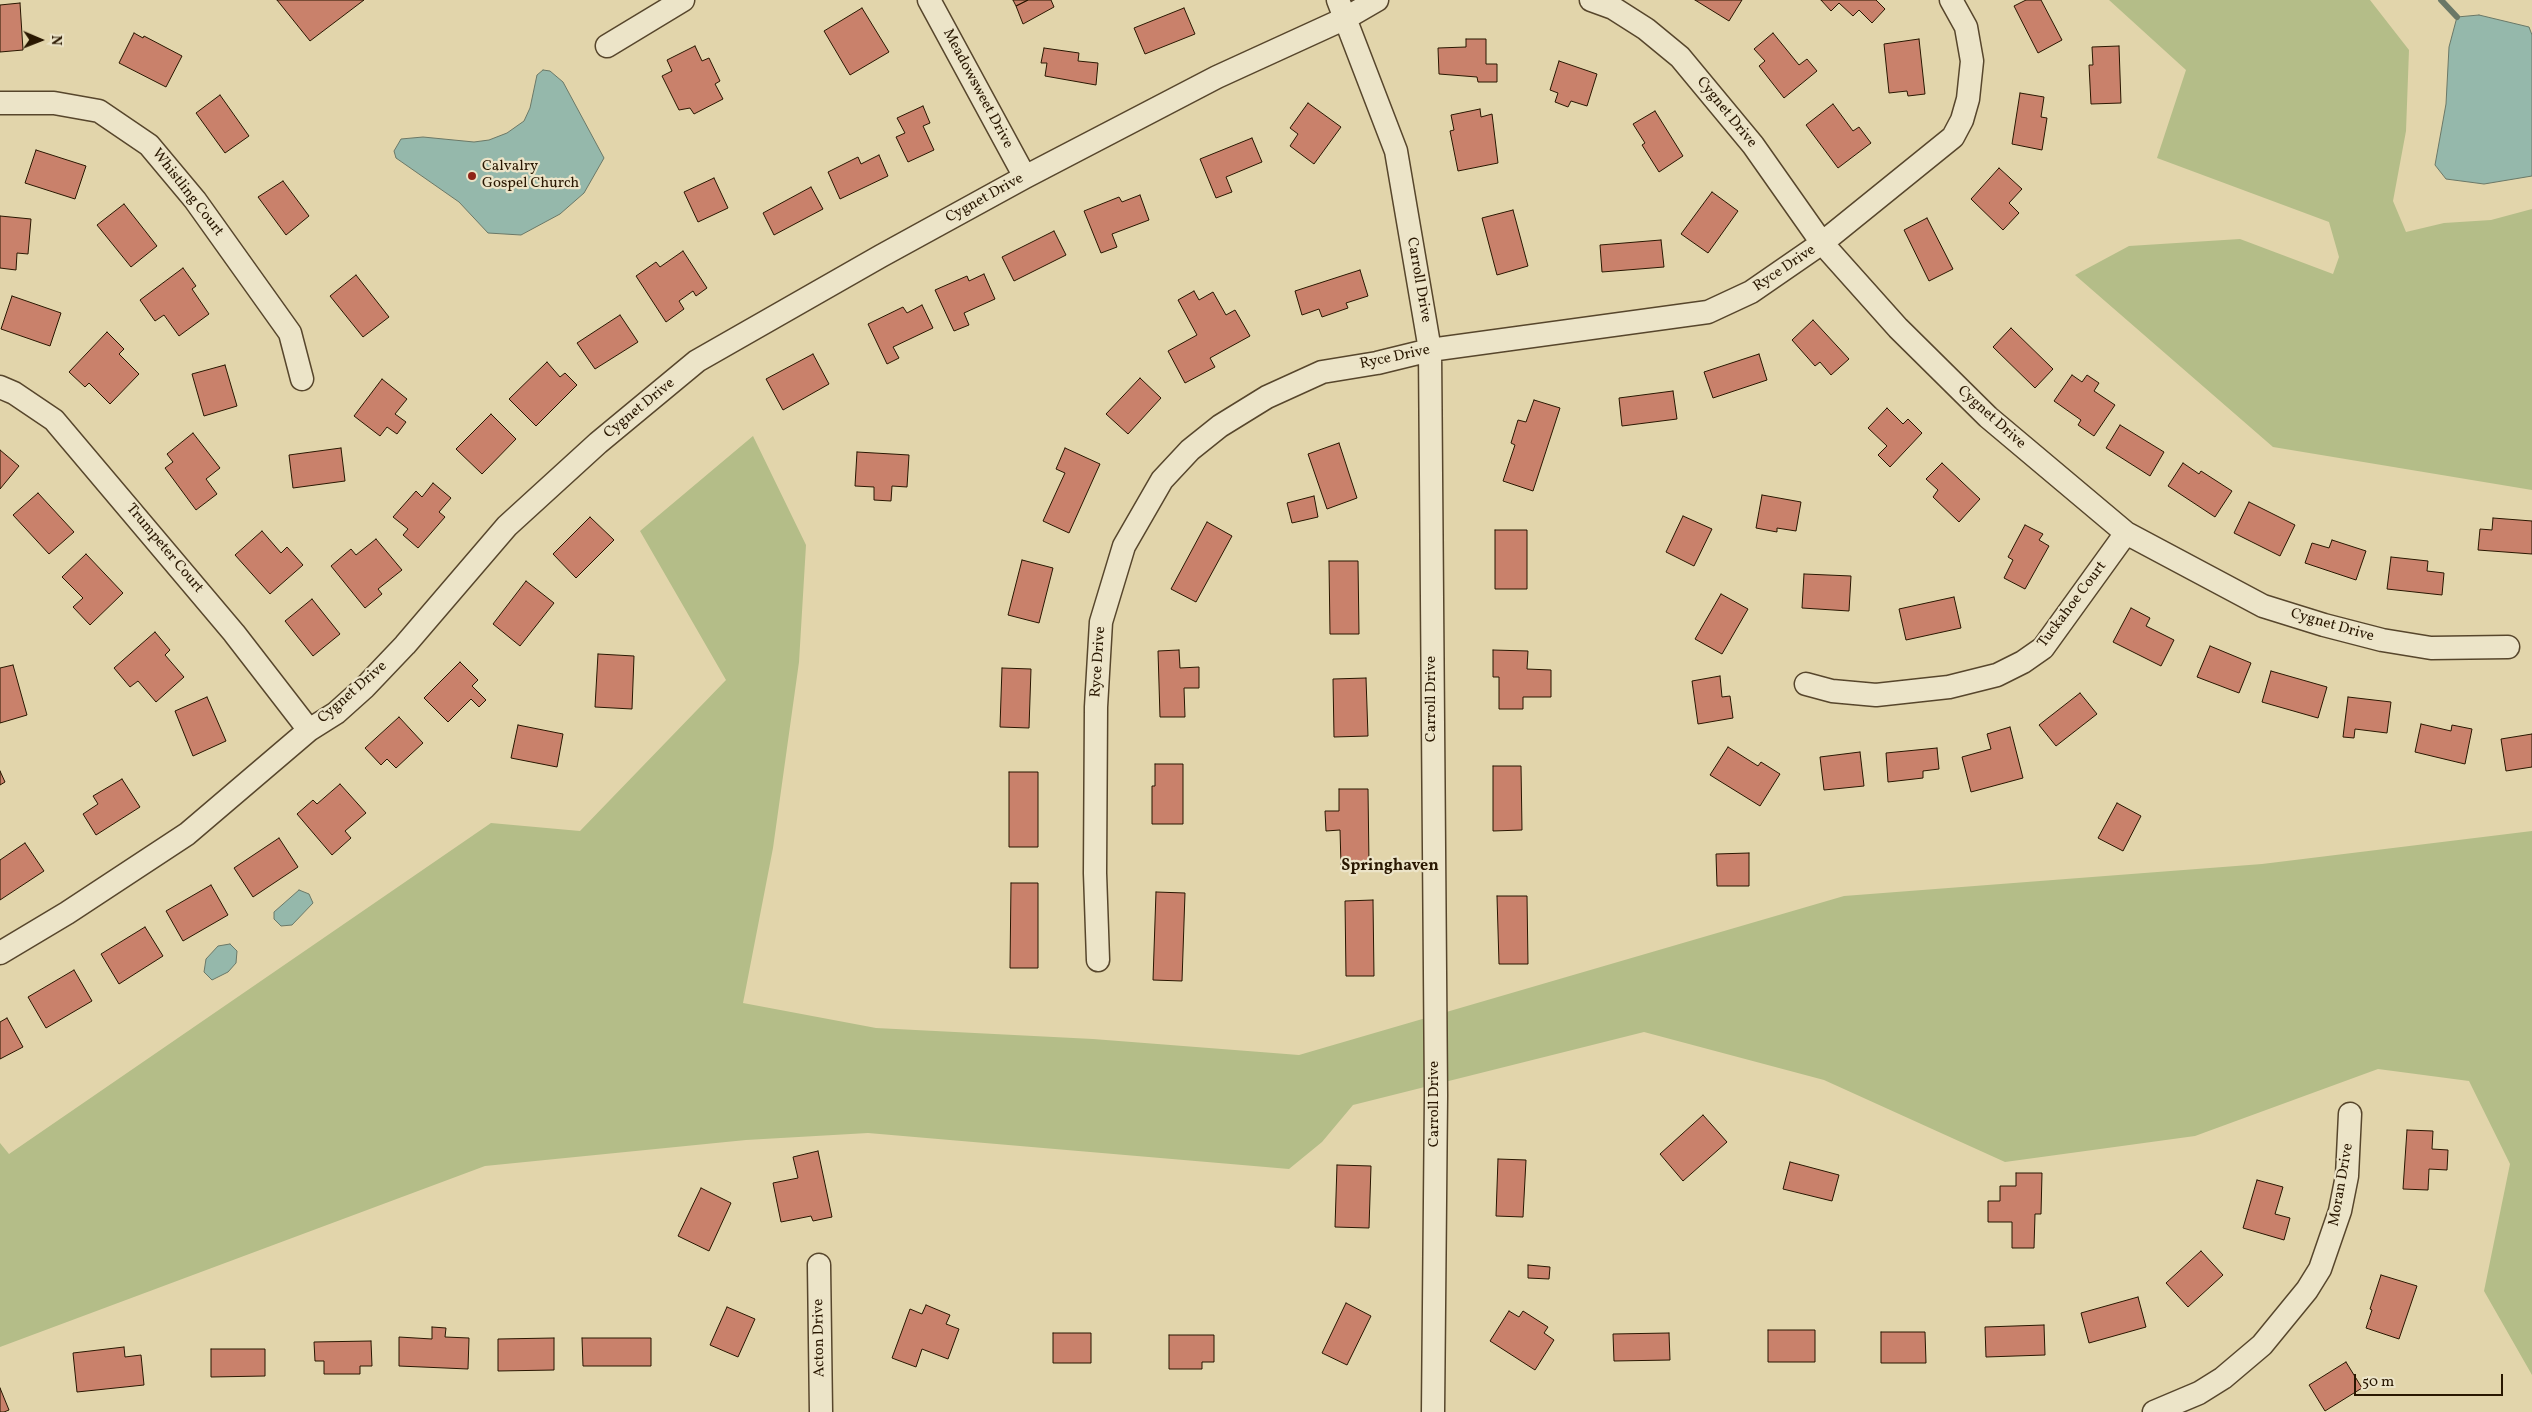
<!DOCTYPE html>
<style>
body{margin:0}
#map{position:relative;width:2532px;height:1412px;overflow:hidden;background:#e2d5ab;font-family:Vollkorn,serif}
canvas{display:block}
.north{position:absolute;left:15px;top:15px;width:50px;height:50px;-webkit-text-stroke:4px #ece4c8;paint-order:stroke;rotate:91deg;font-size:14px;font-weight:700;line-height:20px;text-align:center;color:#291701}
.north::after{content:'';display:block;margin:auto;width:18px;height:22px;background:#291701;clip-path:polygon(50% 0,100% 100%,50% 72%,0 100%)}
.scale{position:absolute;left:2354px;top:1374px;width:149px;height:22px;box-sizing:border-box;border:2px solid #291701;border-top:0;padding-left:6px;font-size:15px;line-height:18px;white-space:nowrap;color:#291701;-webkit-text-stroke:4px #ece4c8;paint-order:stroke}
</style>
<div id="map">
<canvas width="2532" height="1412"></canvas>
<div class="north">N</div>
<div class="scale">50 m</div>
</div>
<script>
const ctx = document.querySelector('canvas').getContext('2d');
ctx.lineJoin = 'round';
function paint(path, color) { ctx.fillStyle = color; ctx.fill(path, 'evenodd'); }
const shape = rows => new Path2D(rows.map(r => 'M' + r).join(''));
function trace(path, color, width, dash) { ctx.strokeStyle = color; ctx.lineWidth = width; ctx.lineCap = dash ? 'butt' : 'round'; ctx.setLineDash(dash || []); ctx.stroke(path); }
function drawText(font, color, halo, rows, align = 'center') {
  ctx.font = font + ' Vollkorn,serif'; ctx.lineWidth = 4.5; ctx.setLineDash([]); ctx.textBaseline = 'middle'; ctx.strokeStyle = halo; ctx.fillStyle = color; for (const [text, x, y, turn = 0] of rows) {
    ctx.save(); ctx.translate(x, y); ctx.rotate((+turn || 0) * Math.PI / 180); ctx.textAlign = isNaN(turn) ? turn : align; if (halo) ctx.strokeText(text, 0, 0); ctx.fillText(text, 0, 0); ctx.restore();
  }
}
const green = shape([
 [2109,0,2370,0,2409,50,2406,131,2393,201,2406,232,2444,223,2491,220,2532,209,2532,490,2273,447,2075,275,2129,246,2240,239,2333,274,2339,257,2329,222,2157,158,2186,70],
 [753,436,806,545,799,662,773,848,743,1003,876,1028,1093,1039,1299,1055,1844,896,2262,864,2532,831,2532,1375,2484,1291,2510,1164,2469,1081,2378,1069,2195,1136,2005,1162,1824,1080,1644,1032,1353,1105,1322,1142,1289,1169,868,1133,746,1140,485,1166,0,1347,0,1143,9,1154,491,823,580,831,726,680,640,531]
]);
const water = shape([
 [2479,15,2529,27,2532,35,2532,176,2484,184,2446,179,2435,165,2446,104,2449,47,2457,17,2479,15],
 [543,70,550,71,563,82,604,158,584,193,560,214,521,235,488,233,459,202,396,158,394,151,401,139,423,137,474,142,489,140,507,133,524,121,530,108,537,75,543,70],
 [299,890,309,894,313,903,292,925,281,926,274,919,274,912,299,890],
 [230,944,237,951,236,963,228,972,212,980,204,972,206,959,218,946,230,944]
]);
const stream = shape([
 [2441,0,2457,17]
]);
const building = shape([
 [277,0,364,0,310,41,277,0],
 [1013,0,1028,0,1016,6,1013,0],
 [1028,0,1051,0,1054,7,1023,24,1016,6,1028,0],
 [1695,0,1742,0,1729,21,1695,0],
 [1821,0,1876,0,1885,9,1872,23,1859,10,1853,16,1839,3,1831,11,1821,0],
 [2026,0,2041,0,2062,40,2038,53,2014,6,2026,0],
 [20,3,23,50,0,52,0,5,20,3],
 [862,8,889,52,850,75,824,31,862,8],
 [1184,8,1195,34,1145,54,1134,28,1184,8],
 [134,33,143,38,144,36,182,56,166,87,119,63,134,33],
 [1773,33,1799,65,1807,59,1817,71,1784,98,1759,66,1765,61,1754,49,1773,33],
 [1466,39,1486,39,1486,64,1497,64,1497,82,1478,82,1477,77,1439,74,1438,48,1466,47,1466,39],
 [1919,39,1925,94,1908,96,1907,91,1889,93,1884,44,1919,39],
 [695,46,702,61,709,58,720,81,715,84,723,99,694,114,690,108,679,110,662,76,672,71,667,60,695,46],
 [2119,46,2121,103,2091,104,2089,65,2093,65,2092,47,2119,46],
 [1044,48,1079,53,1078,61,1098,63,1096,85,1045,76,1047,63,1041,63,1044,48],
 [1559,61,1597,74,1587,106,1571,101,1568,107,1555,102,1558,93,1550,90,1559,61],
 [2020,93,2044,97,2041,117,2047,118,2042,150,2012,144,2020,93],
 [220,95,249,136,225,153,196,113,220,95],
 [1308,103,1341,127,1314,164,1290,146,1298,134,1290,128,1308,103],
 [1833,104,1853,131,1859,127,1871,143,1838,168,1806,125,1833,104],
 [923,106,930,123,923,126,934,150,908,162,896,137,905,133,897,118,923,106],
 [1480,109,1481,117,1492,114,1498,163,1458,171,1450,131,1454,130,1451,115,1480,109],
 [1655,111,1683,156,1659,172,1642,145,1645,143,1633,124,1655,111],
 [1252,138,1262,162,1226,177,1232,192,1216,198,1200,159,1252,138],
 [36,150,86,166,75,199,25,183,36,150],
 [879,155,888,176,840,199,828,172,858,157,861,164,879,155],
 [1999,168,2022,189,2009,203,2019,213,2003,230,1971,199,1999,168],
 [714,178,728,208,698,222,684,192,714,178],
 [283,181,309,216,286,235,258,197,283,181],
 [811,187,823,209,774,235,763,213,811,187],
 [1712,192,1738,211,1708,253,1681,234,1712,192],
 [1140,195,1149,220,1112,234,1117,247,1101,253,1084,211,1119,197,1122,202,1140,195],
 [124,204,157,246,131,267,97,225,124,204],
 [1513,210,1528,266,1497,275,1482,218,1513,210],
 [0,216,31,219,28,254,17,253,16,270,0,268,0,216],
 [1927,218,1953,269,1929,281,1904,230,1927,218],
 [1054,231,1066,255,1014,281,1002,257,1054,231],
 [1661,240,1664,267,1602,272,1600,245,1661,240],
 [683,251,707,288,696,296,693,291,679,301,684,309,666,322,636,276,656,262,660,267,683,251],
 [183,268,196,286,192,289,209,314,179,336,164,315,155,321,140,300,183,268],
 [1360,270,1368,296,1346,303,1348,308,1322,317,1319,309,1302,315,1295,291,1360,270],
 [984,274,995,299,964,313,969,325,954,331,935,290,967,276,969,281,984,274],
 [356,275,389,317,363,337,330,296,356,275],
 [1194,291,1199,300,1213,292,1226,315,1235,310,1250,336,1210,358,1215,367,1185,383,1168,351,1197,335,1178,300,1194,291],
 [12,296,61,313,50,346,1,329,12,296],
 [922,305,933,328,893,347,899,358,887,364,868,324,903,307,907,313,922,305],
 [620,315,638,342,595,369,577,343,620,315],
 [1813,320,1849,359,1831,375,1820,362,1815,366,1792,340,1813,320],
 [2011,328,2053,369,2035,388,1993,347,2011,328],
 [107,332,124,349,119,354,139,374,110,404,89,383,85,387,69,372,107,332],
 [813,354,829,384,783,410,766,379,813,354],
 [1759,354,1767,380,1713,398,1704,372,1759,354],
 [547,362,560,377,565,373,577,385,536,426,509,399,547,362],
 [225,365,237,406,204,416,192,374,225,365],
 [2072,375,2082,382,2087,375,2099,383,2094,391,2115,405,2094,436,2078,425,2081,420,2054,401,2072,375],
 [1140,378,1161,398,1128,434,1106,414,1140,378],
 [382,379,407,399,395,414,406,422,397,434,387,427,380,436,354,416,382,379],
 [1673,391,1677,419,1622,426,1619,398,1673,391],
 [1534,400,1560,408,1533,491,1503,481,1515,445,1511,443,1518,420,1526,422,1534,400],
 [1887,408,1903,424,1908,419,1922,433,1890,467,1878,455,1887,446,1868,428,1887,408],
 [491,414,516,439,482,474,456,449,491,414],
 [2120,425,2164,452,2150,476,2106,448,2120,425],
 [193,433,220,468,206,479,217,494,196,510,165,468,173,462,167,454,193,433],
 [1339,443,1357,498,1327,509,1308,454,1339,443],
 [341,448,345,481,293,488,289,455,341,448],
 [1065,448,1100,464,1069,533,1043,521,1065,473,1056,469,1065,448],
 [0,450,19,466,0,489,0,450],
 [857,452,909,455,907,487,892,486,891,501,874,500,874,487,855,486,857,452],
 [1942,463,1980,499,1959,522,1933,497,1938,490,1926,479,1942,463],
 [2183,463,2199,474,2201,471,2232,491,2215,517,2168,486,2183,463],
 [433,483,451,498,439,512,445,517,418,548,403,535,408,529,393,517,416,491,422,497,433,483],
 [38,493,74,532,49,554,13,515,38,493],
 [1762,495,1801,502,1796,531,1777,528,1777,532,1756,528,1762,495],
 [1314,496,1318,517,1292,523,1287,503,1314,496],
 [2249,502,2295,525,2280,556,2234,533,2249,502],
 [1683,516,1712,529,1694,566,1666,552,1683,516],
 [590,517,614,540,576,578,553,554,590,517],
 [2493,518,2532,521,2532,554,2478,550,2480,529,2492,530,2493,518],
 [1207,522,1232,536,1196,602,1171,589,1207,522],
 [2025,525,2043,534,2039,540,2049,546,2025,589,2004,578,2013,560,2008,557,2025,525],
 [1495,530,1527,530,1527,589,1495,589,1495,530],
 [262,531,281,553,287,547,303,565,270,594,235,555,262,531],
 [376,539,402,570,378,589,382,594,365,608,331,566,351,549,356,555,376,539],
 [2332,540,2366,551,2356,580,2305,563,2312,543,2329,548,2332,540],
 [86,554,123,593,90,625,73,607,83,598,62,577,86,554],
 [2391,557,2428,561,2427,571,2444,573,2442,595,2387,589,2391,557],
 [1022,560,1053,568,1039,623,1008,615,1022,560],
 [1329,561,1358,561,1359,634,1330,634,1329,561],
 [1804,574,1851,576,1849,611,1802,608,1804,574],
 [526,581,554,603,520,646,493,624,526,581],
 [1721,594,1748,609,1722,654,1695,639,1721,594],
 [1954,597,1961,628,1906,640,1899,609,1954,597],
 [312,599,340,634,313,656,285,621,312,599],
 [2131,608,2150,618,2146,626,2174,640,2161,666,2113,642,2131,608],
 [155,632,170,650,165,655,184,677,156,702,138,681,130,687,114,668,155,632],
 [2210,646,2251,663,2239,693,2197,677,2210,646],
 [1179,650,1180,668,1199,667,1199,688,1184,688,1185,717,1160,717,1158,651,1179,650],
 [1493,650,1528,651,1527,669,1551,670,1551,697,1523,697,1523,709,1499,709,1499,677,1493,677,1493,650],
 [598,654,634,656,632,709,595,707,598,654],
 [460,662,478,680,472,686,486,700,479,707,471,699,448,722,424,698,460,662],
 [13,665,27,715,0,723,0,668,13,665],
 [1002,668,1031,669,1029,728,1000,727,1002,668],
 [2271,671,2327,687,2318,718,2262,702,2271,671],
 [1720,676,1722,697,1730,696,1733,718,1698,724,1692,681,1720,676],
 [1366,678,1368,736,1334,737,1333,679,1366,678],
 [2080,693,2097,714,2056,746,2039,725,2080,693],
 [207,697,226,741,193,756,175,711,207,697],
 [2348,697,2391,702,2387,733,2355,729,2354,738,2343,737,2348,697],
 [399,717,423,743,396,768,387,759,381,765,365,748,399,717],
 [2421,724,2451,731,2452,725,2472,729,2465,764,2415,752,2421,724],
 [518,725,563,734,557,767,511,758,518,725],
 [2010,727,2023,778,1971,792,1962,757,1991,749,1987,734,2010,727],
 [2532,734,2532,767,2506,771,2501,739,2532,734],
 [1728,747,1758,766,1761,762,1780,774,1760,806,1710,775,1728,747],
 [1937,748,1939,769,1923,771,1923,778,1888,782,1886,753,1937,748],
 [1860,752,1864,786,1824,790,1820,757,1860,752],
 [1155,764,1183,764,1183,824,1152,824,1152,786,1155,786,1155,764],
 [1493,766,1521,766,1522,830,1493,831,1493,766],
 [0,771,5,782,0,785,0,771],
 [1009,772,1038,772,1038,847,1009,847,1009,772],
 [122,779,140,807,96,835,83,814,98,804,93,796,122,779],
 [340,784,366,813,345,831,351,838,332,855,297,814,313,800,317,804,340,784],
 [1339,789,1368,789,1369,865,1341,865,1340,830,1326,831,1325,811,1339,811,1339,789],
 [2117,803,2141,816,2123,851,2098,838,2117,803],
 [279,838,298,867,253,897,234,868,279,838],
 [25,843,44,871,0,900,0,860,25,843],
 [1749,853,1749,886,1717,886,1716,854,1749,853],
 [1011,883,1038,883,1038,968,1010,968,1011,883],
 [211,885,228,915,183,941,166,911,211,885],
 [1156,892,1185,893,1182,981,1153,980,1156,892],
 [1497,896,1527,896,1528,964,1499,964,1497,896],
 [1373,900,1374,976,1346,976,1345,901,1373,900],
 [145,927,163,956,119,984,101,954,145,927],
 [74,970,92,1001,46,1028,28,997,74,970],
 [7,1018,23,1047,0,1059,0,1022,7,1018],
 [1703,1115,1727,1142,1683,1181,1660,1154,1703,1115],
 [2407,1130,2433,1131,2432,1149,2448,1150,2447,1170,2429,1169,2428,1190,2403,1189,2407,1130],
 [818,1151,832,1217,813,1221,811,1216,781,1222,773,1183,798,1178,793,1157,818,1151],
 [1498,1159,1526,1160,1523,1217,1496,1216,1498,1159],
 [1790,1162,1839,1175,1832,1201,1783,1189,1790,1162],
 [1337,1165,1371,1166,1369,1228,1335,1227,1337,1165],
 [2016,1173,2042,1173,2041,1214,2035,1214,2034,1248,2012,1248,2012,1222,1988,1222,1988,1201,2000,1201,2000,1186,2016,1186,2016,1173],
 [2257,1180,2283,1187,2275,1214,2290,1218,2284,1240,2243,1228,2257,1180],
 [701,1188,731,1203,709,1251,678,1236,701,1188],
 [2201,1251,2223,1275,2188,1307,2166,1283,2201,1251],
 [1528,1265,1550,1267,1549,1279,1528,1278,1528,1265],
 [2381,1275,2417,1286,2399,1339,2366,1328,2372,1310,2370,1309,2381,1275],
 [2138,1297,2146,1327,2089,1343,2081,1313,2138,1297],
 [1346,1303,1371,1316,1347,1365,1322,1353,1346,1303],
 [926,1305,950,1315,946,1324,959,1329,948,1359,922,1349,916,1367,892,1358,910,1309,922,1314,926,1305],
 [727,1307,755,1319,738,1357,710,1345,727,1307],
 [1509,1311,1519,1317,1523,1311,1548,1327,1544,1333,1554,1340,1535,1370,1490,1341,1509,1311],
 [2044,1325,2045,1355,1986,1357,1985,1327,2044,1325],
 [432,1327,446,1328,445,1337,469,1338,468,1369,399,1366,399,1337,432,1339,432,1327],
 [1768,1330,1815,1330,1815,1362,1768,1362,1768,1330],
 [1881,1332,1925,1332,1926,1363,1881,1363,1881,1332],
 [1053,1333,1091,1333,1091,1363,1053,1363,1053,1333],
 [1669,1333,1670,1360,1614,1361,1613,1334,1669,1333],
 [1169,1335,1214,1335,1214,1362,1202,1362,1202,1369,1169,1369,1169,1335],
 [554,1338,554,1370,498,1371,498,1339,554,1338],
 [582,1338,651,1338,651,1366,583,1366,582,1338],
 [371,1341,372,1366,360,1366,360,1374,324,1374,324,1361,315,1361,314,1342,371,1341],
 [124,1347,125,1357,141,1355,144,1385,77,1392,73,1353,124,1347],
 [211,1349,265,1349,265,1376,211,1377,211,1349],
 [2346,1362,2362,1388,2325,1411,2309,1385,2346,1362],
 [0,1388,9,1410,4,1412,0,1412,0,1388]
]);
const minor = shape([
 [929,0,1025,177],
 [1338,0,1396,151,1430,350,1436,1095,1433,1412],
 [1591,0,1613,8,1646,29,1680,57,1753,145,1822,243,1898,328,1988,417,2126,533,2263,606,2324,625,2382,640,2431,648,2508,647],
 [607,46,683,0],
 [0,103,54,103,99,111,149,145,195,200,290,333,302,379],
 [0,387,14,393,54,420,234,633,309,730],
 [1806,684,1832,691,1876,695,1949,687,1997,675,2023,662,2043,648,2126,533],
 [0,953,67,913,187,834,309,730,336,713,365,687,405,645,507,526,598,443,697,361,881,256,1025,177,1217,77,1346,18,1377,0],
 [1098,960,1095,873,1096,707,1101,622,1124,546,1162,480,1190,450,1220,426,1267,397,1322,372,1377,363,1430,350,1708,312,1751,292,1822,243,1953,137,1962,120,1968,99,1972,61,1966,27,1951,0],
 [819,1265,821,1412],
 [2154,1412,2199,1393,2223,1378,2262,1345,2307,1290,2320,1269,2340,1211,2347,1176,2350,1114]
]);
const markers = [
 [472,176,5,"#8f2418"]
];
const streetNames = [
 ["Meadowsweet Drive",977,89,62],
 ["Cygnet Drive",1726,113,51],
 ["Whistling Court",187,193,52],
 ["Cygnet Drive",985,199,-29],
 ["Ryce Drive",1785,269,-34],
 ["Carroll Drive",1418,280,80],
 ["Ryce Drive",1395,358,-12],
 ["Cygnet Drive",640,409,-39],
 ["Cygnet Drive",1991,418,42],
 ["Trumpeter Court",164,549,50],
 ["Tuckahoe Court",2073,605,-53],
 ["Cygnet Drive",2332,626,16],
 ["Ryce Drive",1099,662,-86],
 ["Cygnet Drive",353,693,-41],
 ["Carroll Drive",1432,699,-90],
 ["Carroll Drive",1435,1104,-90],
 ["Moran Drive",2342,1185,-80],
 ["Acton Drive",820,1338,-91]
];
const poiNames = [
 ["Calvalry",482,167],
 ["Gospel Church",482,184]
];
const neighbourhoodNames = [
 ["Springhaven",1390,867]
];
paint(green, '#b4bd88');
paint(water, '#95b8ab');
trace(water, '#6a7867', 1);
trace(stream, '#6a7867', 6);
paint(building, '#c9816b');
trace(building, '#291701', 1);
trace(minor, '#57462c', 25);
trace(minor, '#ece4c8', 22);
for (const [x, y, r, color] of markers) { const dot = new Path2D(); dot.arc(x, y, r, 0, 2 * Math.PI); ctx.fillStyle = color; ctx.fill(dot); trace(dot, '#ece4c8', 2); }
drawText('15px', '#291701', '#ece4c8', streetNames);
drawText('15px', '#291701', '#ece4c8', poiNames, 'left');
drawText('bold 16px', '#291701', '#ece4c8', neighbourhoodNames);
</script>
